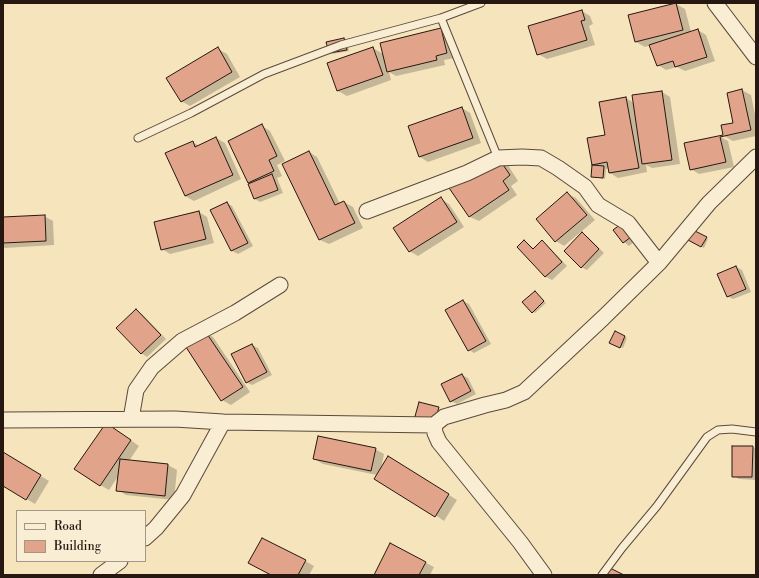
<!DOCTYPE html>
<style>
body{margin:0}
#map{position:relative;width:759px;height:578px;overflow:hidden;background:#f6e4bc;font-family:"Libre Bodoni",serif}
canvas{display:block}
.frame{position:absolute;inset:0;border:4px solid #261711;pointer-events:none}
.legend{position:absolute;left:16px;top:510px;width:130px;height:52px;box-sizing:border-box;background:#f9edd3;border:1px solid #a59785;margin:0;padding:5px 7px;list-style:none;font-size:12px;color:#261711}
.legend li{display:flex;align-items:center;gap:8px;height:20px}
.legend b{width:20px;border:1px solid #a59785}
</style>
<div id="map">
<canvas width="759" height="578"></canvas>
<div class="frame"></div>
<ul class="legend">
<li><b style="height:5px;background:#f9edd3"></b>Road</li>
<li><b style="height:11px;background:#e1a48b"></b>Building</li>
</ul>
</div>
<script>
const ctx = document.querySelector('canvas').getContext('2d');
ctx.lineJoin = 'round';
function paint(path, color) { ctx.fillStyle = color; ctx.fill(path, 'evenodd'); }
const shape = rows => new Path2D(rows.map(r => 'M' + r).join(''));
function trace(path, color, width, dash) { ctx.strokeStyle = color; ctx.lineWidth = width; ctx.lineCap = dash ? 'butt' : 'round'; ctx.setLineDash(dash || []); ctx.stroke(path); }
const shadow = shape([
 [676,4,685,9,691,32,698,30,706,35,715,61,685,71,677,67,666,70,658,65,651,45,645,47,636,42],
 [582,11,590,16,593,24,589,26,595,45,547,59,538,54],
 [441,29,450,34,455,58,444,60,445,65,396,76,389,72,391,80,347,96,338,91,328,64,373,48,383,54],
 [344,39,347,41,349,51,332,54,330,53],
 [218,49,227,54,240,77,190,106,181,101],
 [742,90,751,95,756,119,756,136,733,141,724,136,734,123],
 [662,92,670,97,680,164,652,168,646,165,647,172,618,178,610,173,609,168,606,169,605,179,592,176,596,167,593,164,606,136,626,98,634,103],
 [462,108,470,113,481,143,428,162,420,157],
 [262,126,270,131,285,161,277,165,282,176,277,178,283,193,260,202,255,199,251,184,249,182],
 [719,136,728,141,734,167,699,174,691,169],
 [216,138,225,143,241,179,194,201,185,196,193,142,199,146],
 [309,152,317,157,340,204,344,202,353,207,363,228,329,244,320,240,284,164],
 [504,159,518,181,511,186,517,195,479,221,470,217,449,186],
 [567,194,576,198,595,220,564,246,556,241],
 [441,199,449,204,464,227,418,256,409,251],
 [227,203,232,206,253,246,238,254,232,251,212,211],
 [199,212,207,217,214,243,170,254,162,249],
 [44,216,53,221,54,245,5,248,3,247,3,218],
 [614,231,640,237,629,246,624,242],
 [694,231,708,239,704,248,689,239],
 [582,234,588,237,604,253,587,270,581,267],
 [524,241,534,249,542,242,547,245,567,266,552,280,546,277,518,247],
 [736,267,742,270,751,292,733,299,727,296],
 [537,294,546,303,535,313,533,312],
 [463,301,469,304,491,344,474,353,469,350],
 [136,311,142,314,166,339,147,357,141,353],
 [205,332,213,337,250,392,231,405,222,400,185,345],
 [625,337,627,338,623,348,613,344],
 [252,345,258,348,272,375,252,385,246,382],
 [462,375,468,378,476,394,457,404,451,401],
 [115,429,139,446,129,461,168,465,177,470,174,500,126,495,118,490,119,475,109,490,100,485],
 [753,447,756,449,756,480,739,479,733,476],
 [375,449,384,454,381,469,397,463,457,500,444,521,377,475,323,464,314,459],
 [3,453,49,481,35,504,3,485],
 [391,545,434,567,430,575,375,575],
 [305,561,314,566,309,575,272,575]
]);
const building = shape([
 [676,3,683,30,635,42,628,15,676,3],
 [582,10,585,20,581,21,587,40,537,55,528,26,582,10],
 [441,28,447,53,436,56,437,60,387,72,380,43,441,28],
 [698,29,707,57,675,67,673,61,657,66,649,45,698,29],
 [344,38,347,50,329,53,326,42,344,38],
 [218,47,232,72,181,102,166,78,218,47],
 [373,47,383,75,337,91,327,63,373,47],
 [742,89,751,130,720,137,726,162,690,170,684,143,723,135,721,125,733,123,727,93,742,89],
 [662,91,672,160,642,164,632,95,662,91],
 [626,97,639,168,609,173,607,162,592,165,587,138,605,135,599,102,626,97],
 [462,107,473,138,419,157,408,126,462,107],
 [262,124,277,156,269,160,274,171,248,183,228,141,262,124],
 [216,137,233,175,185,196,165,153,193,141,195,147,216,137],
 [309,151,335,205,344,201,355,223,319,240,282,164,309,151],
 [495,153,510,175,503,181,509,190,469,217,447,185,495,153],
 [592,165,604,166,603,178,591,177,592,165],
 [272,174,278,190,254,199,248,184,272,174],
 [567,192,587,215,555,242,536,219,567,192],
 [441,197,457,222,409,252,393,228,441,197],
 [227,202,248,243,231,251,210,210,227,202],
 [199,211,206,239,161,250,154,222,199,211],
 [45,215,46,241,3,243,3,217,45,215],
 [625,221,635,234,623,243,613,230,625,221],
 [693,230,707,237,701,247,688,240,693,230],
 [582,232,599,249,581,268,564,251,582,232],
 [524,240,533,249,542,240,562,262,545,277,517,247,524,240],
 [736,266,746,289,727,297,717,274,736,266],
 [535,291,544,301,532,313,522,302,535,291],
 [463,300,486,341,468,351,445,310,463,300],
 [136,309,161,335,141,354,116,328,136,309],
 [205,331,243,387,221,401,184,344,205,331],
 [615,331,625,336,620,348,609,343,615,331],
 [252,344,267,372,246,383,231,354,252,344],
 [462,374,471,391,450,402,441,384,462,374],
 [419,402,439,407,434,425,414,420,419,402],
 [106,423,131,440,100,486,74,469,106,423],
 [318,436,376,448,371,471,313,459,318,436],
 [732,446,753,446,752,477,732,477,732,446],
 [3,452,41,475,26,500,3,486,3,452],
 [388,456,449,494,435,517,374,479,388,456],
 [120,459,168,464,165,496,116,491,120,459],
 [262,538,306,560,298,575,271,575,248,563,262,538],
 [390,543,426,562,419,575,374,575,390,543],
 [608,567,624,575,604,575,608,567]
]);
const service = shape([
 [441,18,498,158],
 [138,138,191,113,264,74,341,45,441,18,481,3],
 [602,575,622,548,657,506,707,437,718,430,732,429,756,432]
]);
const minor = shape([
 [715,3,756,57],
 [367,211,467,173,498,158,522,157,541,158,558,168,585,187,598,205,628,223,659,263],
 [131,419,136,390,152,367,182,341,235,313,280,285],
 [3,420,175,419,223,422,434,425,444,417,485,405,506,400,524,392,603,318,659,263,709,203,756,157],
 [434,425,435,433,439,442,520,542,544,575],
 [145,538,156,528,183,495,223,422],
 [101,575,120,561]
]);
paint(shadow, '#0003');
paint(building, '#e1a48b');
trace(building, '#261711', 1);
trace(service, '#5a4a3c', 9);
trace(minor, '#5a4a3c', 17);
trace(service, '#f9edd3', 7);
trace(minor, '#f9edd3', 15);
</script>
